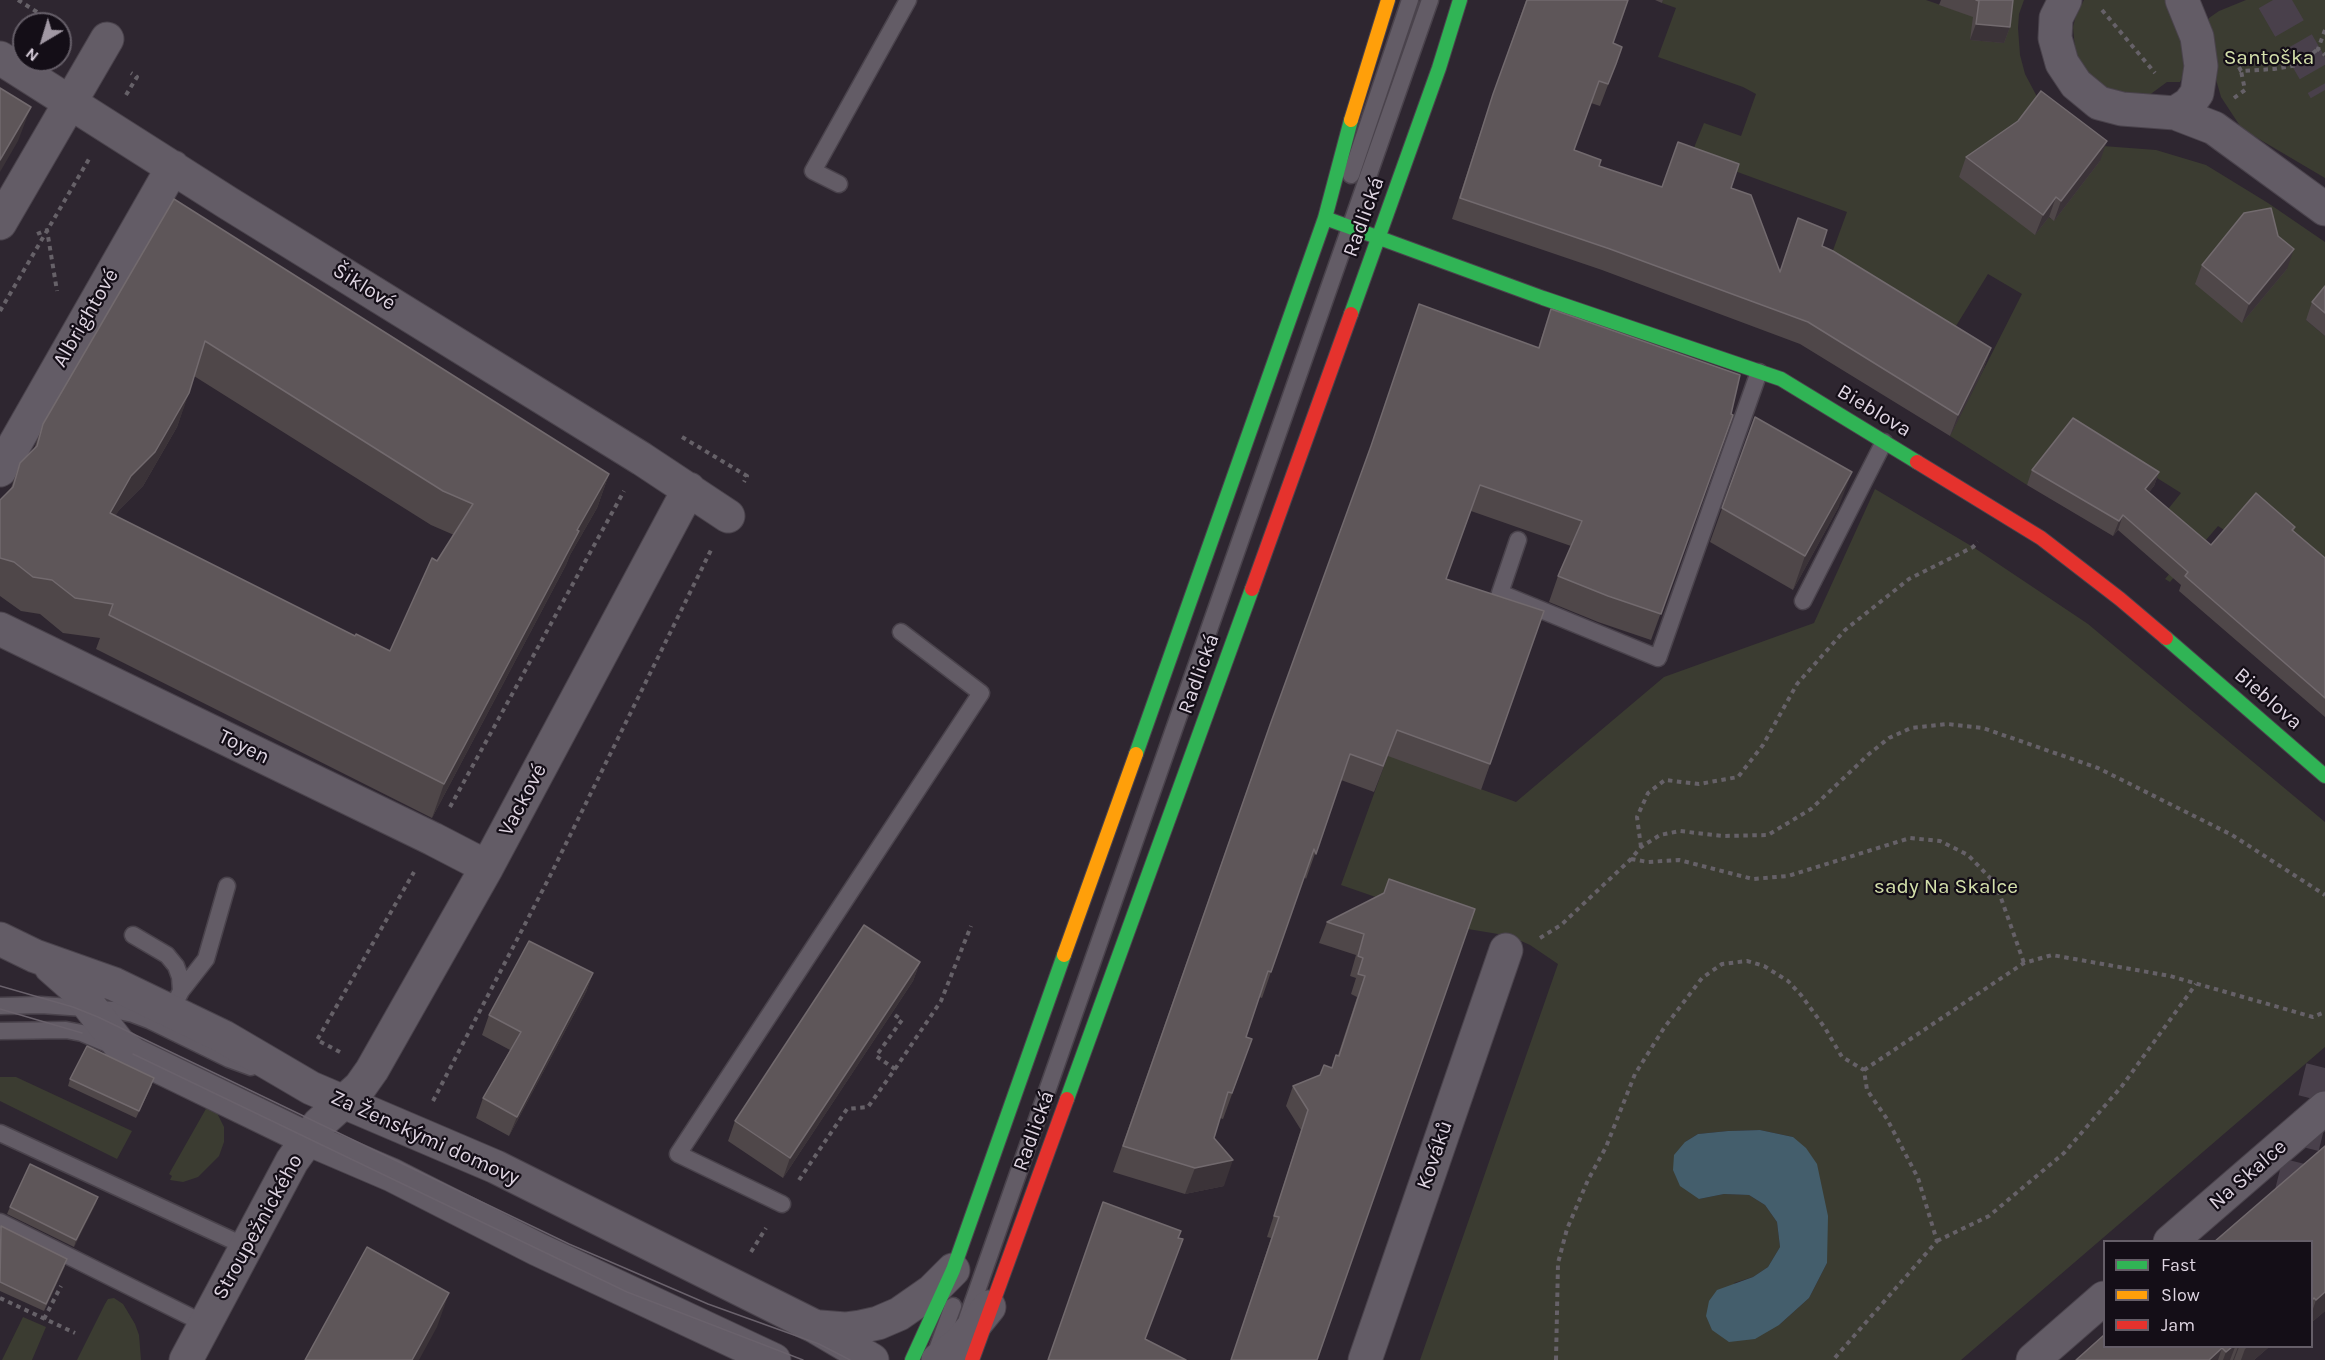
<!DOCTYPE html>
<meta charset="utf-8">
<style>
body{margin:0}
#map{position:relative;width:2325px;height:1360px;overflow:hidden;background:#2e2630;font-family:Karla,sans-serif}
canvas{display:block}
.legend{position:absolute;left:2103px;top:1240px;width:210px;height:108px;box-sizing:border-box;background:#140e17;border:2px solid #655e68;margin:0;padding:8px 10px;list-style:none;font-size:18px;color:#dfd5e2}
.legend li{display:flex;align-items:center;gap:12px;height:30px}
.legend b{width:30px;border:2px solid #655e68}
.north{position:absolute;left:12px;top:12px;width:60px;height:60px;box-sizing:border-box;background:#140e17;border:2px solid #655e68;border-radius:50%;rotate:218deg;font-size:16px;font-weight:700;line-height:24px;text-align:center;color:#dfd5e2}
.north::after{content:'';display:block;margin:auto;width:21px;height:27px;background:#a198a4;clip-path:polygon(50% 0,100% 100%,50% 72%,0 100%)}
</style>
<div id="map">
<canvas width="2325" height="1360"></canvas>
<ul class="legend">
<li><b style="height:8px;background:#30b455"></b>Fast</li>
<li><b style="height:8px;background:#ff9f0a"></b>Slow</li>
<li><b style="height:8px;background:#e5322d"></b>Jam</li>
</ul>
<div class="north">N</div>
</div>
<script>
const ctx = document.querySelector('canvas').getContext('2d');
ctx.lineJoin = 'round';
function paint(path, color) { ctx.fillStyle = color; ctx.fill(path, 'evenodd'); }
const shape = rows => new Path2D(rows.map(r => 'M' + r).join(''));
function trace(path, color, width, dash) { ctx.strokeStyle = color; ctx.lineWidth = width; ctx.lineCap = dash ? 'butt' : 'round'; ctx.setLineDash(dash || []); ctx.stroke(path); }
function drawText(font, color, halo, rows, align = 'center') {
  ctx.font = font + ' Karla,sans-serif'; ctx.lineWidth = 4.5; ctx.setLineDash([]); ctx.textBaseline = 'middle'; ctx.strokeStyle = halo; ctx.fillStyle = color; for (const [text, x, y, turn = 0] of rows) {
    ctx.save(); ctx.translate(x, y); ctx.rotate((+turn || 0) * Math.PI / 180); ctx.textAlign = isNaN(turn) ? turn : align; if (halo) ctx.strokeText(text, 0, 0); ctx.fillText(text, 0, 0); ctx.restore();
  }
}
const green = shape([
 [1663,0,1926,0,1961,12,2003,0,2024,0,2019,14,2018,28,2020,55,2025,74,2043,108,2103,146,2156,150,2206,165,2268,203,2325,242,2325,296,2306,320,2325,336,2325,560,2229,533,2218,526,2170,582,2165,579,2191,549,2170,518,2169,508,2181,493,2074,426,2027,485,1950,436,2022,294,1988,274,1948,339,1828,264,1847,212,1691,155,1704,123,1741,136,1756,94,1743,87,1658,57,1676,8,1662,3],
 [2099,161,2054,220,1959,177],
 [2084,0,2166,0,2179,19,2187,68,2180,82,2167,82,2148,96,2134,98,2105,89,2079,63,2075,49,2073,27,2076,15],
 [2246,0,2325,0,2325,178,2242,129,2221,97,2215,76,2207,28,2209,18,2219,11],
 [1875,489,1973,547,2088,624,2325,822,2325,1047,1961,1360,1420,1360,1558,964,1530,945,1510,936,1468,929,1341,885,1388,755,1516,802,1664,677,1814,623],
 [1760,1130,1793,1137,1827,1263,1809,1298,1779,1325,1734,1283,1753,1277,1768,1267,1780,1247,1777,1222,1765,1205,1749,1195,1724,1194,1699,1199,1685,1142,1698,1134,1728,1131],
 [0,1077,16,1077,132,1131,117,1159,0,1101],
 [207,1107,215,1109,224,1127,224,1142,219,1156,198,1177,183,1182,170,1180,172,1176,169,1174],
 [114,1298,123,1304,135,1324,139,1335,141,1360,77,1360,105,1304,108,1299],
 [23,1317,46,1327,32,1360,2,1360]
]);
const water = shape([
 [1760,1130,1793,1137,1806,1148,1817,1164,1828,1216,1827,1263,1809,1298,1779,1325,1755,1339,1729,1342,1712,1330,1706,1316,1709,1301,1717,1290,1753,1277,1768,1267,1780,1247,1777,1222,1765,1205,1749,1195,1724,1194,1699,1199,1680,1186,1673,1170,1674,1155,1685,1142,1698,1134,1728,1131]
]);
const highwayTunnel = shape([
 [2273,0,2325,90],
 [2279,1242,2325,1057]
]);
const path = shape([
 [18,0,56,24],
 [2102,10,2155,73],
 [60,27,69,33],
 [2325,30,2318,49,2325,55],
 [2239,67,2241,71,2274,69,2298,65,2318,49],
 [126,95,137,77,131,73],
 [2234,98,2245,90,2241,71],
 [37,234,47,230,57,291],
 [0,311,89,159],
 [682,437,747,476,744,482],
 [450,807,624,491],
 [1641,847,1637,817,1648,793,1665,780,1699,784,1738,777,1763,745,1797,684,1845,630,1909,579,1973,547,1978,542],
 [1631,859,1648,862,1679,860,1753,879,1788,876,1910,838,1940,841,1968,855,1996,884,2024,963],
 [1540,938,1561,925,1631,859,1641,847,1660,835,1680,831,1722,836,1768,835,1811,809,1869,754,1889,738,1911,728,1948,724,1983,728,2098,768,2232,835,2325,895],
 [340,1052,317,1040,414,872],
 [895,1069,941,1001,971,926],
 [1864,1070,2024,963,2052,955,2170,976,2313,1017,2325,1012],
 [433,1101,549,878,712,548],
 [799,1180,847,1109,868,1107,895,1069,876,1056,902,1020,892,1013],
 [1937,1241,1989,1216,2064,1153,2122,1086,2196,984],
 [751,1252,766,1228],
 [0,1298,75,1333],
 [44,1319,61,1286],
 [1556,1360,1558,1263,1567,1229,1588,1180,1606,1147,1635,1074,1664,1028,1702,978,1722,964,1747,961,1764,966,1788,981,1801,995,1825,1028,1842,1057,1864,1070,1867,1090,1887,1119,1918,1178,1937,1241,1833,1360]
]);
const lane = shape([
 [1351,175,1410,0],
 [839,184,813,171,908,0],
 [1518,540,1500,593,1658,658,1759,372],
 [1803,601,1884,442],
 [133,935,167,955,176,966,180,977,181,991],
 [0,1006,41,1005,114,1010,133,1014,149,1020,229,1059,251,1067],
 [171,1011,181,991,206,959,227,886],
 [0,1031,66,1030,82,1033,113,1046],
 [0,1133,247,1247],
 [782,1204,678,1154,981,693,901,632],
 [0,1222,205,1324],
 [967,1319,1430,0],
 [935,1355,953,1306]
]);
const street = shape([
 [2065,0,2056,18,2055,38,2062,63,2076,84,2099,103,2122,109,2175,113,2189,104,2197,93,2201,66,2197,37,2182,0],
 [0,58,228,203,642,459,728,516],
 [2175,113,2214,128,2325,209],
 [0,223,107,39],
 [0,470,173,167],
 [0,629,433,839,487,867],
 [0,939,35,956,114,984,224,1037,311,1088,496,1167,814,1326,872,1360],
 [51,967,77,990,119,1044,133,1054,308,1139,392,1175,537,1249,774,1360],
 [2170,1242,2325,1108],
 [820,1327,845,1329,860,1327,878,1323,899,1314,932,1291,953,1270],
 [186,1360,292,1161,319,1124,360,1087,372,1070,487,867,689,489],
 [938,1360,960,1343,989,1307],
 [1365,1360,1506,950],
 [2033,1360,2104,1298]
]);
const fast = shape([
 [1325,218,1543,298,1781,379,1917,462],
 [1351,314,1439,68,1460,0],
 [2166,638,2325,776],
 [1136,754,1325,218,1351,120],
 [1067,1099,1252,589],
 [912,1360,953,1270,1064,955]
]);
const slow = shape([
 [1351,120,1388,0],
 [1064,955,1136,754]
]);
const jam = shape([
 [1917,462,2041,538,2120,599,2166,638],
 [1252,589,1351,314],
 [972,1360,1067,1099]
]);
const tram = shape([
 [0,986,73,1007,98,1017,569,1244,708,1304,819,1344,850,1360],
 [0,1009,82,1033],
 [133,1054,627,1292,803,1360]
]);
const wall = shape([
 [1526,0,1613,43,1616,64,1600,106,1591,103,1574,150,1599,166,1662,187,1731,188,1780,271,1822,246,1991,348,1983,370,1950,436,1800,344,1602,270,1452,219,1486,115],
 [1655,0,1663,0,1662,3],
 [1941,0,2013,0,2010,27,2004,43,1970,40,1973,17,1939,5],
 [1966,157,2100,161,2054,221,2049,217,2035,235,1959,177],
 [174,199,609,474,597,508,570,555,566,565,432,818,96,649,100,638,63,633,40,614,21,611,0,596,0,500,11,488,20,463,34,449,43,424],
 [194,376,431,525,454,535,437,561,390,651,355,636,115,516,119,510,143,486,177,427],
 [2202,265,2287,269,2242,323,2195,284],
 [2325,286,2325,336,2306,320,2312,302],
 [1419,304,1538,348,1551,309,1733,415,1651,640,1598,622,1549,602,1558,576,1571,546,1471,511,1446,579,1544,611,1481,790,1388,756,1374,792,1341,780,1306,879,1304,876,1262,998,1259,997,1246,1037,1252,1039,1223,1119,1220,1118,1214,1138,1224,1186,1185,1194,1113,1172,1261,750,1362,472],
 [1755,417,1839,506,1793,590,1710,542],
 [2032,470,2159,472,2154,486,2149,492,2211,545,2295,527,2294,531,2325,558,2325,717,2179,591,2181,585,2118,530,2113,536,2027,485],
 [1384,894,1317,1360,1231,1360,1271,1238,1267,1237,1301,1130,1286,1106,1293,1086,1320,1075,1331,1068,1336,1055,1338,1055,1357,997,1351,994,1356,978,1350,976,1356,955,1319,943,1327,922],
 [920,962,913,981,783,1178,728,1141,735,1121],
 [593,973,586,992,509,1136,476,1118,483,1098,510,1050,482,1035,489,1015],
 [70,1079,152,1085,136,1118,68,1086],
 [2325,1146,2325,1311,2312,1322,2312,1242],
 [98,1197,74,1247,7,1214,10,1207],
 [0,1228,65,1266,44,1311,0,1291],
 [2104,1347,2269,1347,2254,1360,2076,1360]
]);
const shadedWall = shape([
 [1976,24,2010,27,2004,43,1970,40],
 [31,107,18,141,0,172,0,160],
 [2107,141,2100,161,2054,221,2061,201],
 [2056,197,2049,217,2035,235,2043,215],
 [2294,249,2287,269,2242,323,2249,304],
 [1991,348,1983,370,1950,436,1958,415],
 [189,393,177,427,143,486,119,510,98,547,110,513,131,476],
 [1852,472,1839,506,1793,590,1805,556],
 [2159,472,2154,486,2140,504,2145,489],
 [609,474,597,508,570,555,566,565,432,818,444,784,577,530],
 [2123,515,2118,530,2113,536,2119,521],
 [920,962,913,981,783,1178,790,1158],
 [593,973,586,992,509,1136,517,1117],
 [1233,1160,1224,1186,1185,1194,1195,1168],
 [98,1197,96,1204,74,1247,76,1240],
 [2325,1292,2325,1311,2312,1322,2312,1312,2316,1300],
 [449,1293,437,1327,419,1360,412,1360],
 [2232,1347,2235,1347,2230,1360,2223,1360,2226,1352],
 [2238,1347,2239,1347,2234,1360,2233,1360],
 [2248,1347,2269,1347,2254,1360,2241,1360,2245,1349],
 [2222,1348,2218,1360,2209,1360]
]);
const building = shape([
 [1527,0,1628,0,1613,43,1622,47,1616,64,1608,84,1599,81,1574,150,1601,160,1599,166,1662,187,1678,142,1739,164,1731,188,1751,195,1780,272,1798,218,1827,230,1822,246,1833,251,1991,348,1958,415,1808,322,1610,249,1460,198,1493,94,1527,0],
 [1976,0,2013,0,2010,27,1976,24,1979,1,1976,0],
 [0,88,31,107,0,160,0,88],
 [2041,91,2107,141,2061,201,2056,197,2043,215,1966,157,2018,121,2041,91],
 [174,199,609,474,577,530,579,531,444,784,109,615,113,604,75,598,52,580,33,577,14,562,0,558,0,500,13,487,20,463,37,446,43,424,174,199],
 [205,341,443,491,473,504,437,561,432,558,390,651,356,634,355,636,110,513,131,476,155,452,189,393,205,341],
 [2271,208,2278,236,2294,249,2249,304,2202,265,2244,213,2271,208],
 [2325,286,2325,313,2312,302,2325,286],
 [1419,304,1539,348,1551,309,1740,375,1731,414,1733,415,1661,614,1608,596,1558,576,1582,521,1480,485,1446,579,1544,611,1490,764,1397,730,1383,766,1350,754,1316,854,1314,849,1271,972,1268,971,1246,1037,1252,1039,1232,1093,1228,1092,1214,1138,1233,1160,1195,1168,1123,1146,1270,725,1371,446,1419,304],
 [1755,417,1852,472,1805,556,1722,508,1755,417],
 [2073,418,2159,472,2145,489,2211,545,2256,493,2295,527,2292,530,2325,558,2325,698,2185,576,2188,572,2123,515,2119,521,2032,470,2073,418],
 [1389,879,1475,909,1317,1360,1231,1360,1279,1217,1274,1216,1308,1110,1293,1086,1320,1075,1324,1065,1332,1068,1336,1055,1339,1056,1365,976,1358,974,1363,958,1358,956,1364,934,1327,922,1384,893,1389,879],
 [864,925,920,962,790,1158,735,1121,864,925],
 [529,941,593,973,517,1117,483,1098,521,1032,489,1015,529,941],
 [87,1046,154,1078,139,1111,70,1079,87,1046],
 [2325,1146,2325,1292,2316,1300,2314,1298,2312,1300,2312,1242,2214,1242,2325,1146],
 [30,1164,98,1197,76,1240,10,1207,30,1164],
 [1103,1202,1181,1231,1178,1238,1183,1239,1145,1339,1186,1360,1048,1360,1103,1202],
 [1,1226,67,1259,46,1304,0,1282,1,1226],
 [367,1247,449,1293,412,1360,305,1360,367,1247],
 [2104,1335,2104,1347,2232,1347,2226,1352,2222,1348,2209,1360,2076,1360,2104,1335]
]);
const parkNames = [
 ["Santoška",2269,58],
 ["sady Na Skalce",1946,887]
];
const streetNames = [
 ["Radlická",1364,217,-70],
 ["Šiklové",364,287,32],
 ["Albrightové",86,318,-60],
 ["Bieblova",1874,411,31],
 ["Radlická",1199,674,-70],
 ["Bieblova",2268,699,41],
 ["Toyen",244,747,26],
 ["Vackové",523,800,-62],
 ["Radlická",1034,1131,-70],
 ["Za Ženskými domovy",425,1138,24],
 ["Kováků",1435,1155,-71],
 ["Na Skalce",2248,1175,-41],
 ["Stroupežnického",258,1227,-61]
];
paint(green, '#3b3c31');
paint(water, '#445e6c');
trace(highwayTunnel, '#49404b', 33, [33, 16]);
trace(lane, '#4a434c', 19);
trace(street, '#4a434c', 35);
trace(fast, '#4a434c', 16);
trace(slow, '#4a434c', 16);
trace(jam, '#4a434c', 16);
trace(path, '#666168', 4, [4.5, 4.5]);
trace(lane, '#635c66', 16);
trace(street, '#635c66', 33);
trace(fast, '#30b455', 14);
trace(slow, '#ff9f0a', 14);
trace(jam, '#e5322d', 14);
trace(tram, '#6a626c', 1.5);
paint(wall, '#4f4749');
paint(shadedWall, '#3b3338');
paint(building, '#5e5659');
trace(building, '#726a6e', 1.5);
drawText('21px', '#d4e0ab', '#140e17', parkNames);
drawText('21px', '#dfd5e2', '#140e17', streetNames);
</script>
